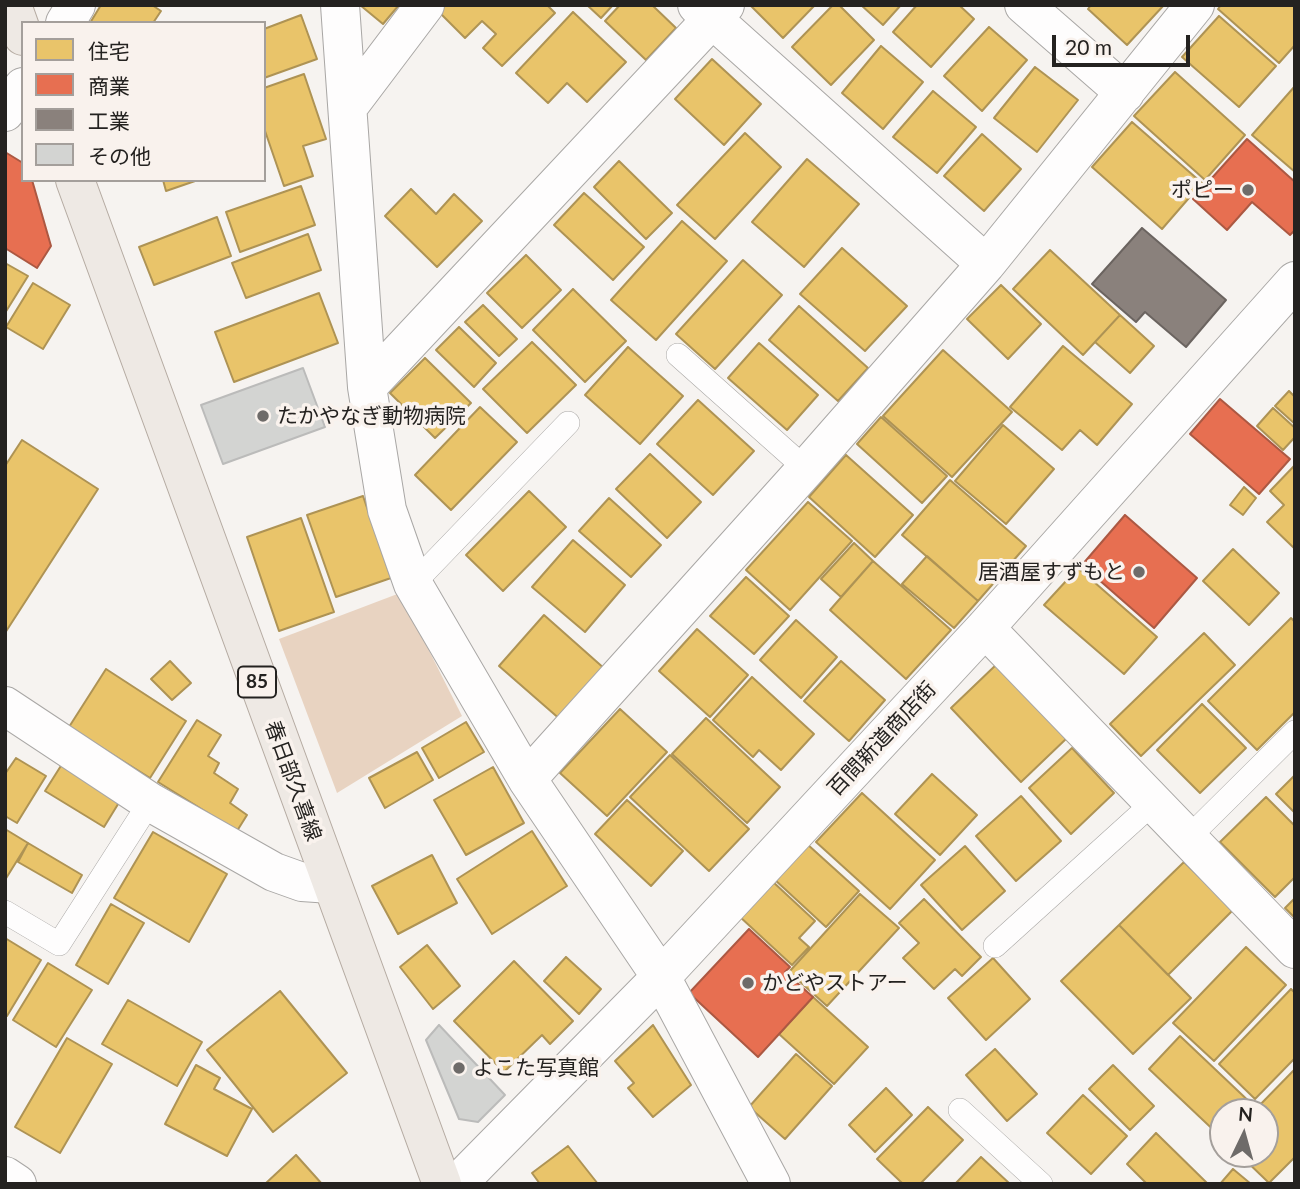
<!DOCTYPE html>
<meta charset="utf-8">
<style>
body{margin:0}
#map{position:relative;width:1300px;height:1189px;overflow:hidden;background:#f6f3f0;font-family:Lato,"Noto Sans JP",sans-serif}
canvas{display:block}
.frame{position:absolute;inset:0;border:7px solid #242220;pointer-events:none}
.legend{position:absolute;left:21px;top:21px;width:245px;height:161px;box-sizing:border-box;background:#f9f2ed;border:2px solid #a49f9b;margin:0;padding:9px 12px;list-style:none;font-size:21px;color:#242220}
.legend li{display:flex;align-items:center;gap:14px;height:35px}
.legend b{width:35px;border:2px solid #a49f9b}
.north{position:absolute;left:1209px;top:1098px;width:70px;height:70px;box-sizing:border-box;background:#f9f2ed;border:2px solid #a49f9b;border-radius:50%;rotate:5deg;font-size:19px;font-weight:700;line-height:28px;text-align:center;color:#242220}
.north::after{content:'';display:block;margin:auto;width:24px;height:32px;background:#6e6b69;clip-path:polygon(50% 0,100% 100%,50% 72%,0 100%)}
.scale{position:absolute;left:1052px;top:35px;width:138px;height:32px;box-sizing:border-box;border:4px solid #242220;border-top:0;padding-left:9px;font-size:21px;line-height:24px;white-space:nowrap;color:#242220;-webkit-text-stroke:5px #f9f2ed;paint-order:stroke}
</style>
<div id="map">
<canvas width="1300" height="1189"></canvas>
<div class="frame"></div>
<ul class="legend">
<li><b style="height:19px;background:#e9c46a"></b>住宅</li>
<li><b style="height:19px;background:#e76f51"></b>商業</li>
<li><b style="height:19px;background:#8a817c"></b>工業</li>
<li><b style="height:19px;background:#d3d4d2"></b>その他</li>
</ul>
<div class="north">N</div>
<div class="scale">20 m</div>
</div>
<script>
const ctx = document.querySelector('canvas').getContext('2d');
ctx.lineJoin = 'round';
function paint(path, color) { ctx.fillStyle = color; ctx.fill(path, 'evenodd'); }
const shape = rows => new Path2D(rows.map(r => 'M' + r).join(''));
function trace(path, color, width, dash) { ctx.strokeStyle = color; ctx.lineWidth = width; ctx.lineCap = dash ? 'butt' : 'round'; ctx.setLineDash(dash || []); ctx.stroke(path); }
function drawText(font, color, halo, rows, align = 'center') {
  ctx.font = font + ' Lato,"Noto Sans JP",sans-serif'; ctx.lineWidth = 7; ctx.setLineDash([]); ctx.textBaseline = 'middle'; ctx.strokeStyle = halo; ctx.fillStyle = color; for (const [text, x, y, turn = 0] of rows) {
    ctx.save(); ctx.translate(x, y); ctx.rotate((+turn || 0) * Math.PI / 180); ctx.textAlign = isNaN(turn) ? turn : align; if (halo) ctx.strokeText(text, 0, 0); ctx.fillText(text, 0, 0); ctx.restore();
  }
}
const green = shape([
 [400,593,462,716,337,793,279,639]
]);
const homes = shape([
 [101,5,152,5,161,11,153,23,90,23,101,5],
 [360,5,399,5,383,24,360,5],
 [443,5,547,5,555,13,502,66,483,48,496,34,482,21,465,38,438,11,443,5],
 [587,5,613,5,601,18,587,5],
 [620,5,652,5,676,28,646,60,605,21,620,5],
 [750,5,815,5,783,38,750,5],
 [833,5,839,5,874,40,831,85,792,47,833,5],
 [861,5,901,5,883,25,861,5],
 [917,5,959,5,974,19,931,67,893,32,917,5],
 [1091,5,1164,5,1127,45,1088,9,1091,5],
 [1221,5,1295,5,1295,45,1279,63,1218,9,1221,5],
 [573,12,626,62,587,102,567,83,548,103,516,73,573,12],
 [301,15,317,59,264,78,264,29,301,15],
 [1219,16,1276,66,1239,107,1182,57,1219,16],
 [989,27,1027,60,982,111,944,76,989,27],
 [881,46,923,82,883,129,842,93,881,46],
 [712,59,761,104,724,145,675,99,712,59],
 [1035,67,1078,100,1037,152,994,118,1035,67],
 [1175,72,1245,135,1205,180,1134,116,1175,72],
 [304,74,326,139,303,146,313,176,284,186,264,128,264,88,304,74],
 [1295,86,1295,172,1252,135,1295,86],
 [933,91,976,127,937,173,893,137,933,91],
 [1132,122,1202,183,1162,229,1092,167,1132,122],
 [745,133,781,167,715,239,677,205,745,133],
 [982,134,1021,169,984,211,944,176,982,134],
 [807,159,859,204,804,267,752,222,807,159],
 [619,161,672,213,646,239,594,187,619,161],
 [163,180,198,180,166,191,163,180],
 [301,186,315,225,240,252,226,212,301,186],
 [411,189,436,214,454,194,482,221,437,267,385,216,411,189],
 [584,193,644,247,613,280,554,225,584,193],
 [217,217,231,256,154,285,139,247,217,217],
 [682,221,727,261,656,340,611,300,682,221],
 [308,234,321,270,246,298,232,263,308,234],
 [842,248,907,306,865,351,800,294,842,248],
 [1050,250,1120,315,1083,355,1013,289,1050,250],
 [526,255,561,290,522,328,487,293,526,255],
 [743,260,782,295,715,369,676,334,743,260],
 [5,263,28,276,5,313,5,263],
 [33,283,70,305,43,349,6,327,33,283],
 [1001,285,1041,324,1008,359,967,319,1001,285],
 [573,289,626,341,585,382,533,330,573,289],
 [319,293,338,343,234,382,215,332,319,293],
 [483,305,517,339,499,356,465,322,483,305],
 [799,306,868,368,838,401,769,340,799,306],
 [1120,315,1154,346,1130,373,1095,342,1120,315],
 [459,327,496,363,474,387,436,350,459,327],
 [532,342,576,385,527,433,483,389,532,342],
 [759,343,818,395,787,430,728,378,759,343],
 [1063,346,1132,404,1097,445,1080,430,1062,450,1010,407,1063,346],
 [628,347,683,396,640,444,585,395,628,347],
 [943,350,1012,412,952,477,883,416,943,350],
 [425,358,471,403,435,438,390,393,425,358],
 [1289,391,1295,397,1295,424,1275,406,1289,391],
 [698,400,754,451,713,495,657,444,698,400],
 [480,407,517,442,451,510,415,475,480,407],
 [1273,408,1295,428,1295,437,1283,450,1257,426,1273,408],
 [881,417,947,476,922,503,857,444,881,417],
 [1003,425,1054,469,1006,524,955,481,1003,425],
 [22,440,98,489,5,633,5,466,22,440],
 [650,454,701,502,667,538,616,489,650,454],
 [846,455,913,515,875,557,809,497,846,455],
 [1295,465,1295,549,1267,522,1284,505,1270,491,1295,465],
 [950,480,1026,546,978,601,902,535,950,480],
 [1244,487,1256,498,1243,515,1230,505,1244,487],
 [529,491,566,527,503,591,466,555,529,491],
 [363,496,391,578,336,597,307,515,363,496],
 [609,498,661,545,631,577,579,531,609,498],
 [808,502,852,541,790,610,746,570,808,502],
 [301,518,334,612,279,631,247,537,301,518],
 [573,540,625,585,585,632,532,587,573,540],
 [854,543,873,561,841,597,821,579,854,543],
 [1233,549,1279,593,1249,625,1203,581,1233,549],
 [927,556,978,601,954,628,902,584,927,556],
 [873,561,951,630,906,679,830,610,873,561],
 [1078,568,1157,637,1124,674,1044,605,1078,568],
 [746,577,789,616,754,654,710,616,746,577],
 [544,615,606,670,562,721,499,666,544,615],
 [1291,618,1295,622,1295,712,1257,750,1208,701,1291,618],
 [796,620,837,657,801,698,760,660,796,620],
 [697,629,748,675,710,717,659,671,697,629],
 [1204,633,1235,665,1141,756,1110,724,1204,633],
 [170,661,191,683,172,700,151,679,170,661],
 [841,661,885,700,849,741,804,701,841,661],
 [998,663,1068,737,1021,782,951,708,998,663],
 [106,669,186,721,150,778,69,727,106,669],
 [752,677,814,734,781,770,759,750,753,757,713,720,752,677],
 [1202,704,1246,748,1200,793,1157,750,1202,704],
 [620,709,667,752,607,816,560,773,620,709],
 [706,718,780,787,747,823,672,754,706,718],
 [197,720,221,735,208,756,219,763,214,773,238,789,230,803,247,815,237,831,158,782,197,720],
 [466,722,484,752,439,778,422,748,466,722],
 [1072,748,1114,793,1071,834,1029,788,1072,748],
 [417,752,433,780,385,808,369,778,417,752],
 [670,755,749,829,709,871,630,797,670,755],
 [16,758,46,776,17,823,5,816,5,774,16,758],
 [64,761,123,796,104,827,45,791,64,761],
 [493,767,524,823,466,855,434,800,493,767],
 [932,774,977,815,940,855,895,814,932,774],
 [1295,775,1295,813,1276,794,1295,775],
 [862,793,935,860,890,909,816,842,862,793],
 [1021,796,1061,841,1016,881,976,836,1021,796],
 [1266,797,1295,826,1295,877,1275,897,1220,842,1266,797],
 [627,800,683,851,651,886,595,834,627,800],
 [5,829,28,843,5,880,5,829],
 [532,831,567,886,492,934,457,879,532,831],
 [153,832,227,874,189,942,114,898,153,832],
 [28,843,82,875,72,893,18,862,28,843],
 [807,844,859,891,826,927,774,879,807,844],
 [965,846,1005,891,962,930,921,885,965,846],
 [432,855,457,903,398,934,372,886,432,855],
 [1184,862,1233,910,1168,975,1119,925,1184,862],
 [772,881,815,921,799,938,809,947,792,965,739,916,772,881],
 [860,894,899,928,827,1006,789,972,860,894],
 [1295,898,1295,918,1285,908,1295,898],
 [924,899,981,957,962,976,955,969,934,989,903,958,919,943,899,923,924,899],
 [111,904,144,923,108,984,76,965,111,904],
 [1119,925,1191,998,1133,1054,1061,981,1119,925],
 [5,938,41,960,7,1016,5,1015,5,938],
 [427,945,460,986,433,1009,400,967,427,945],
 [1246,947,1286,985,1214,1061,1173,1023,1246,947],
 [566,957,601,989,579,1014,544,981,566,957],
 [993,958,1030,999,986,1040,948,998,993,958],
 [514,961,573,1021,550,1044,542,1035,504,1072,454,1021,514,961],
 [48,963,92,990,56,1047,13,1020,48,963],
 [1291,989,1295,993,1295,1058,1255,1099,1219,1064,1291,989],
 [280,991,347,1073,273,1132,207,1050,280,991],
 [813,997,868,1047,834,1084,779,1034,813,997],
 [128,1000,202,1042,177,1086,102,1044,128,1000],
 [653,1025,691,1085,653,1117,628,1088,634,1083,615,1061,653,1025],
 [1180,1036,1256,1108,1253,1112,1223,1112,1223,1139,1149,1069,1180,1036],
 [67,1038,112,1064,60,1153,15,1127,67,1038],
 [995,1049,1037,1094,1007,1121,966,1075,995,1049],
 [796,1054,832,1086,785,1139,749,1107,796,1054],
 [196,1065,220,1078,214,1089,252,1109,227,1156,165,1124,196,1065],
 [1113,1065,1154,1106,1130,1130,1089,1089,1113,1065],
 [1295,1069,1295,1157,1269,1183,1239,1154,1265,1154,1265,1112,1253,1112,1295,1069],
 [886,1088,912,1115,875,1152,849,1125,886,1088],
 [1083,1095,1127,1136,1091,1174,1047,1133,1083,1095],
 [928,1107,963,1140,920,1184,903,1184,877,1159,928,1107],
 [1156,1133,1208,1184,1147,1184,1127,1164,1156,1133],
 [568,1146,598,1184,540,1184,532,1173,568,1146],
 [296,1155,322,1184,265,1184,296,1155],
 [981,1157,1010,1184,955,1184,981,1157],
 [1233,1169,1251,1184,1220,1184,1233,1169]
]);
const shops = shape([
 [1247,139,1295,182,1295,230,1290,235,1252,202,1227,230,1193,199,1247,139],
 [5,152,23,163,23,180,32,180,51,246,37,268,5,248,5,152],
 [1220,399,1290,459,1259,494,1190,434,1220,399],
 [1125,515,1197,578,1154,628,1082,565,1125,515],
 [749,929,790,967,785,972,813,997,758,1057,689,993,749,929]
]);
const industry = shape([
 [1142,228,1226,300,1186,347,1145,312,1136,322,1092,284,1142,228]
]);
const building = shape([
 [303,368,325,427,223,464,201,405,303,368],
 [439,1025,505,1095,478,1122,459,1119,426,1040,439,1025]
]);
const lane = shape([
 [678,355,806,469],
 [413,584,568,423],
 [1187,839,1295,732],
 [5,912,59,944,150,802],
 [995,946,1153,803],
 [960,1110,1041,1184]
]);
const street = shape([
 [340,5,367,387,387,510,413,584,527,779,661,977,771,1184],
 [697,5,986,264],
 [1024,5,1125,93],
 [65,23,76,5],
 [348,107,425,5],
 [5,112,23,87],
 [367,387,725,5],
 [985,628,1295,949],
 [5,706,150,802,274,872,302,882,331,884],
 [527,779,806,469,986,264,1195,5],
 [5,1176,17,1184],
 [457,1184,661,977,985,628,1295,281]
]);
const primary = shape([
 [12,5,23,36],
 [75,180,442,1184]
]);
const markers = [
 [1248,190,7,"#6e6b69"],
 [263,416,7,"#6e6b69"],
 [1139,572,7,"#6e6b69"],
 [748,983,7,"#6e6b69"],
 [459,1068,7,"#6e6b69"]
];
const shields = [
 [257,682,38]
];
const shieldNames = [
 ["85",257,682]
];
const poiNames = [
 ["ポピー",1234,190,"right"],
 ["たかやなぎ動物病院",277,416],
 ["居酒屋すずもと",1125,572,"right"],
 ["かどやストアー",762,983],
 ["よこた写真館",473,1068]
];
const streetNames = [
 ["百間新道商店街",882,739,-47],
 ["春日部久喜線",293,781,70]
];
paint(green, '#e8d3c1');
paint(homes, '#e9c46a');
trace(homes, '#ae9354', 2);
paint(shops, '#e76f51');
trace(shops, '#ac5842', 2);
paint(industry, '#8a817c');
trace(industry, '#6b6460', 2);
paint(building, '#d3d4d2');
trace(building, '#bbbbba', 2);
trace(lane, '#a9a7a5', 24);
trace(street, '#a9a7a5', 40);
trace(primary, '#b5aba2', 40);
trace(lane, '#fefdfd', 23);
trace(street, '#fefdfd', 38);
trace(primary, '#eee9e4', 38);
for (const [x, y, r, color] of markers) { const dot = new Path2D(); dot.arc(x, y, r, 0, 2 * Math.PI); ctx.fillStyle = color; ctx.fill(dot); trace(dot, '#f9f2ed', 2.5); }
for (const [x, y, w] of shields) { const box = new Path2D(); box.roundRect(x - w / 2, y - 15.5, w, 31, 5); ctx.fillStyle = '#f9f2ed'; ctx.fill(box); trace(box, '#242220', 2); }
drawText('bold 19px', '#242220', null, shieldNames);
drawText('21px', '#242220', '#f9f2ed', poiNames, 'left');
drawText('21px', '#242220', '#f9f2ed', streetNames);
</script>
